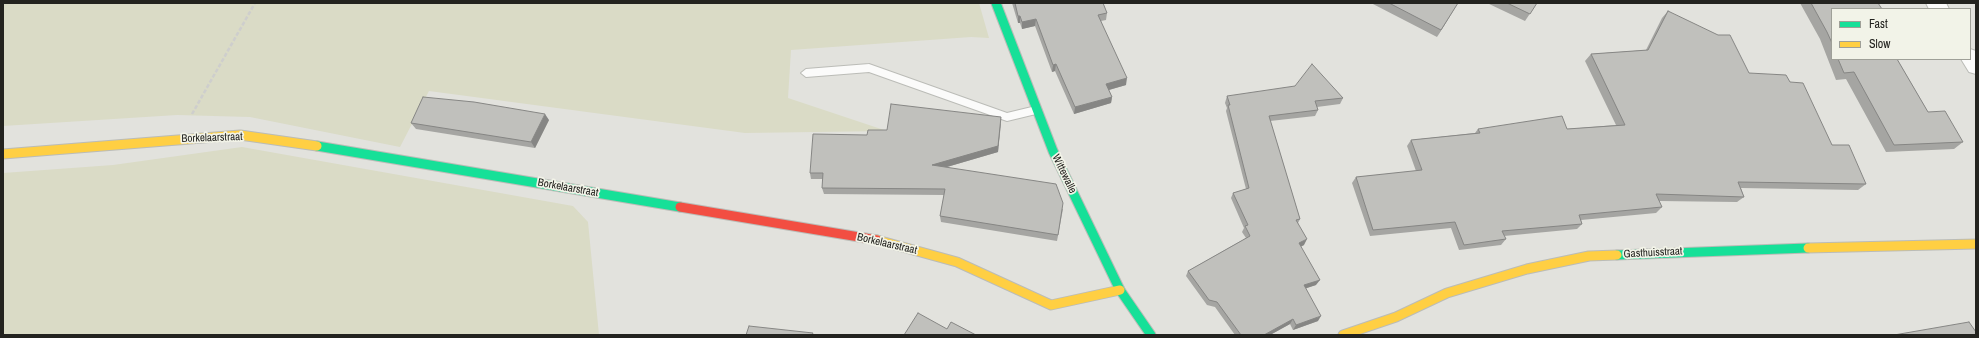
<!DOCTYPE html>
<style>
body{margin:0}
#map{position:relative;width:1979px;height:338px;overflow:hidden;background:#e2e2dd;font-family:"Archivo Narrow",sans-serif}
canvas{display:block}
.frame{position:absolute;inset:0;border:4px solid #23231f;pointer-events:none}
.legend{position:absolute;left:1831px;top:8px;width:140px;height:52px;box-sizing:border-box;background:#f2f3e8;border:1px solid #9fa098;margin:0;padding:5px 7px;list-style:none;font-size:12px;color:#23231f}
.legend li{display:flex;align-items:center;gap:8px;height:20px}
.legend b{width:20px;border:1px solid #9fa098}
</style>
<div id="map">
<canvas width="1979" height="338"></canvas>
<div class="frame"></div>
<ul class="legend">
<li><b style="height:5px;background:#16e098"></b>Fast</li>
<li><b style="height:5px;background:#ffcf43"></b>Slow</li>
</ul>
</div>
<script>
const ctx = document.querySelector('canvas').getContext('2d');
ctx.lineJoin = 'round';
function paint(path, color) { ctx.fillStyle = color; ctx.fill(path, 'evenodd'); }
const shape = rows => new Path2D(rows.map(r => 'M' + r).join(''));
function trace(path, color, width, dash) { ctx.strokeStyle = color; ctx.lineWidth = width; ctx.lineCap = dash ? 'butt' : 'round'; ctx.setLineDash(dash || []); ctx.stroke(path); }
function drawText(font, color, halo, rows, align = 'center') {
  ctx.font = font + ' "Archivo Narrow",sans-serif'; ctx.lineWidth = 3.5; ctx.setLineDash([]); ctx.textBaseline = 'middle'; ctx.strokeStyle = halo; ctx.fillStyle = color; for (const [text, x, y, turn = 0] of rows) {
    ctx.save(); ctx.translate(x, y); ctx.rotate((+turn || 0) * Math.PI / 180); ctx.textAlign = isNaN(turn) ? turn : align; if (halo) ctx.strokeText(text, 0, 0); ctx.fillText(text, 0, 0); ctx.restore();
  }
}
const green = shape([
 [3,3,979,3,989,38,971,37,791,50,788,98,887,131,745,133,429,91,400,147,250,117,177,115,3,126],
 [242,147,573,206,588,222,599,335,3,335,3,173,113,165]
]);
const path = shape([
 [192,114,255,3]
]);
const lane = shape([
 [869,64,1007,113,1036,106,1040,107,1041,110,1040,113,1036,114,1007,121,869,72,806,77,801,73,806,69,869,64]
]);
const street = shape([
 [1926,3,1946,3,1949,9,1929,9,1926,3],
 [1970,49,1976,51,1976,74,1969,72,1961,59,1970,59,1970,49]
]);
const fast = shape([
 [996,3,1053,151,1120,290,1151,335],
 [317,146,680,207],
 [1617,255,1808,248]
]);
const slow = shape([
 [3,154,240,135,317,146],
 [877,240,957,262,1051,305,1120,290],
 [1808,248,1976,244],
 [1343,335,1396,317,1447,293,1527,269,1589,256,1617,255]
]);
const jam = shape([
 [680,207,877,240]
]);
const wall = shape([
 [1012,3,1103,3,1107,13,1106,20,1101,21,1126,85,1109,90,1112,97,1111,103,1074,114,1055,71,1052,72,1035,26,1022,29,1020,23,1018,23],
 [1371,3,1458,3,1437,37],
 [1487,3,1537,3,1525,21],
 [1800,3,1878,3,1832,9,1832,59,1897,59,1928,112,1963,142,1954,149,1886,152,1846,79,1836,80,1820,39],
 [1668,11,1749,73,1790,82,1832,145,1866,184,1858,190,1741,188,1744,197,1737,202,1659,201,1662,207,1656,213,1581,220,1582,224,1577,229,1504,236,1506,239,1501,245,1459,250,1451,228,1370,236,1352,183,1356,177,1416,171,1407,146,1411,140,1475,133,1478,129,1567,129,1616,125,1585,61,1591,54,1646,50,1662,18],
 [1227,96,1343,98,1340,104,1317,107,1318,110,1315,116,1270,121,1300,219,1298,223,1304,245,1300,247,1316,285,1306,288,1318,321,1293,330,1290,324,1270,335,1235,335,1215,307,1207,305,1186,276,1188,271,1246,238,1242,232,1244,228,1231,198,1233,193,1246,189,1226,111,1227,108,1225,103],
 [549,120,535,148,416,129,411,123],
 [1001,124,998,152,947,167,1063,209,1057,241,941,222,940,216,944,195,824,194,822,188,823,179,811,179,810,173,867,135,887,130]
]);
const shadedWall = shape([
 [1458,3,1437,37,1441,30],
 [1018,16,1020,16,1020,23,1018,23],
 [1036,19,1035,26,1022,29,1022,22],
 [1056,64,1055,71,1052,72,1053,65],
 [1127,78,1126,85,1105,91,1106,84],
 [1112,97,1111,103,1074,114,1075,107],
 [545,114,549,120,535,148,531,142],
 [1001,117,998,152,933,171,932,165],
 [1307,239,1304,245,1296,249,1299,243],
 [1320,280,1316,285,1301,290,1304,285],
 [1321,316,1318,321,1293,330,1296,325],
 [1293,319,1290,324,1270,335,1264,335]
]);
const building = shape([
 [1015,3,1103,3,1107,13,1098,15,1127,78,1106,84,1112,97,1075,107,1056,64,1053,65,1036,19,1022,22,1020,16,1018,16,1015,3],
 [1389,3,1458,3,1441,30,1389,3],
 [1507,3,1537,3,1530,14,1507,3],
 [1811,3,1878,3,1882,9,1832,9,1832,43,1827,32,1811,3],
 [1668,11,1718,35,1730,35,1749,73,1786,75,1790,82,1803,83,1832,145,1849,145,1866,184,1738,182,1744,197,1656,194,1662,207,1579,215,1582,224,1502,231,1506,239,1464,245,1455,222,1373,230,1356,177,1422,170,1411,140,1480,133,1478,129,1562,116,1567,129,1625,125,1591,54,1648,50,1668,11],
 [1838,59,1897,59,1928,112,1945,111,1963,142,1894,145,1854,72,1844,73,1838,59],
 [1312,64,1343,98,1315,101,1318,110,1269,116,1300,219,1296,220,1307,239,1299,243,1320,280,1304,285,1321,316,1296,325,1293,319,1264,335,1241,335,1217,302,1209,300,1188,271,1250,236,1245,226,1248,225,1233,193,1249,188,1228,105,1230,105,1227,96,1295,86,1312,64],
 [423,97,474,102,545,114,531,142,411,123,423,97],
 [891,104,1001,117,998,146,932,165,1056,184,1063,203,1058,235,940,216,945,189,822,188,823,173,810,173,813,134,867,135,868,130,887,130,891,104],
 [918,313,947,329,951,322,976,335,904,335,918,313],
 [1969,322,1976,332,1976,335,1894,335,1969,322],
 [749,326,813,333,812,335,746,335,749,326]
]);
const streetNames = [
 ["Borkelaarstraat",212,138,-2],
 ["Wittewalle",1064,174,64],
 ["Borkelaarstraat",568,188,10],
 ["Borkelaarstraat",887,244,13],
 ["Gasthuisstraat",1653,253,-3]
];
paint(green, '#dadbc6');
trace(lane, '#bbbcb7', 2);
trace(street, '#bbbcb7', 2);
trace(fast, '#bbbcb7', 11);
trace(slow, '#bbbcb7', 11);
trace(jam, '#bbbcb7', 11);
trace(path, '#cececd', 2.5, [4, 2]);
paint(lane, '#fbfbfa');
paint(street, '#fbfbfa');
trace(fast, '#16e098', 9);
trace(slow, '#ffcf43', 9);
trace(jam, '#f24e42', 9);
paint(wall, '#a5a5a2');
paint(shadedWall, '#868684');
paint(building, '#c0c0bc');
trace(building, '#868684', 1);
drawText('11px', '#23231f', '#f2f3e8', streetNames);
</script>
